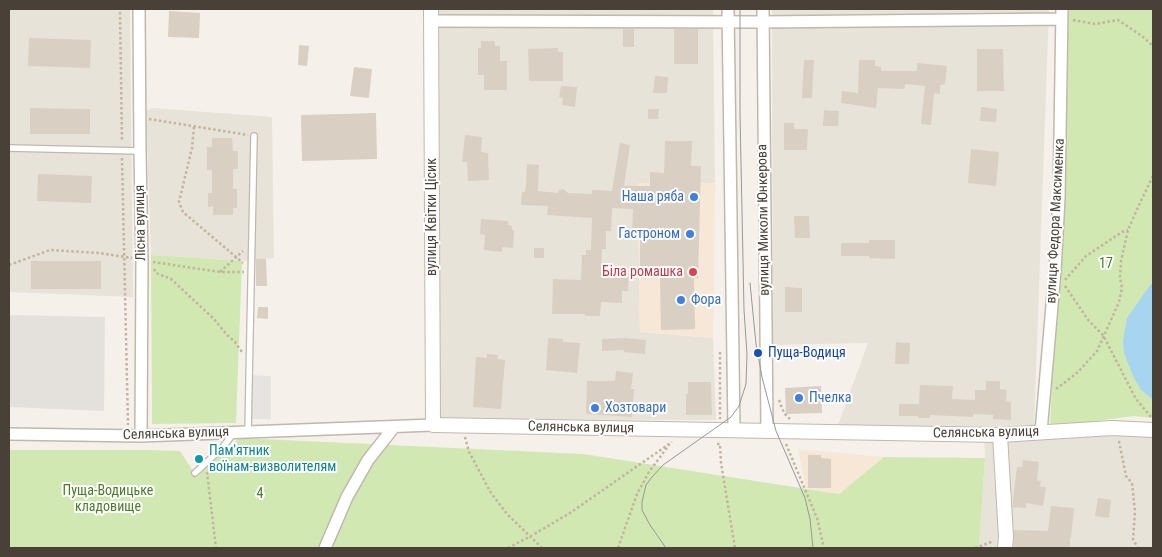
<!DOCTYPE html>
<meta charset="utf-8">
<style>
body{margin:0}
#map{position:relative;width:1162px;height:557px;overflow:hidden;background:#f5f1ea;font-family:"Roboto Condensed",sans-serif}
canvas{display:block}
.frame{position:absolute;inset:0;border:10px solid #494138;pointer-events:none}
</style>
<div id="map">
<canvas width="1162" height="557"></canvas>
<div class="frame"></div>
</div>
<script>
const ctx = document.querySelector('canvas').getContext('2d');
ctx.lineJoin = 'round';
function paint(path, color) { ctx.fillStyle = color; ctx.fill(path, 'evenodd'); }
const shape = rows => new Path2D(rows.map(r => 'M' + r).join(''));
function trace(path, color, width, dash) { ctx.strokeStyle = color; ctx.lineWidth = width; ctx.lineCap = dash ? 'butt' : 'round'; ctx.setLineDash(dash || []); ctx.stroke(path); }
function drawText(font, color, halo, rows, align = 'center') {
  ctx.font = font + ' "Roboto Condensed",sans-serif'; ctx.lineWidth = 4; ctx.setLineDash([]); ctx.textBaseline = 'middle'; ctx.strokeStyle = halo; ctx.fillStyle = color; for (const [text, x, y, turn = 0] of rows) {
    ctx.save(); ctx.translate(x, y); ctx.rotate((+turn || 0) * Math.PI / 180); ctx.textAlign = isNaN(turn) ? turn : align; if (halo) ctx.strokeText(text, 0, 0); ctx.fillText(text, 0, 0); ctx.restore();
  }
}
const residential = shape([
 [9,9,130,9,133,297,9,292],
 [436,9,713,9,715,183,638,184,640,332,713,338,716,420,439,419],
 [772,9,1049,9,1034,427,838,425,868,343,773,345],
 [153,108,272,117,274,258,241,261,151,255,146,111],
 [1153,430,1153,548,979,548,985,458,984,438]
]);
const commercial = shape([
 [638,183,715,183,713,338,640,332],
 [798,449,884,457,839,494,806,488]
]);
const industrial = shape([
 [9,315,105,317,104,411,9,407]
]);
const green = shape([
 [1069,9,1153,9,1153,281,1151,283,1141,390,1153,400,1153,418,1134,416,1050,427],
 [151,255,242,261,236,423,152,424],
 [239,438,583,454,839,494,884,457,985,458,979,548,9,548,9,450,147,450,180,451,197,477]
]);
const parking = shape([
 [249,375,271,376,271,419,249,419]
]);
const water = shape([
 [1153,281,1153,400,1141,390,1133,376,1124,353,1123,340,1127,318]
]);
const building = shape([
 [169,11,200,13,199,38,168,37],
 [623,29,634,29,634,47,623,47],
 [674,29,698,29,698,64,674,64],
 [29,38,91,40,90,68,28,66],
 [481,41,495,41,495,46,500,46,500,61,507,61,507,90,484,90,484,75,478,75,478,48,481,48],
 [299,45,309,46,307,66,298,65],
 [558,48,558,52,563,52,563,81,529,81,528,49],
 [977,49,1003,49,1004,91,977,91],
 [804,60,814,60,812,98,802,98],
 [859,60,875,60,875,66,881,67,881,71,917,71,917,63,947,66,945,84,940,85,940,94,934,93,931,125,921,124,925,86,905,84,904,89,878,88,876,108,841,103,842,91,858,93],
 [354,67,372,69,369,98,350,96],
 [655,76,668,77,667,93,653,93],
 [561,86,577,87,575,107,562,105,563,98,559,97],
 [981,107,997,109,996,122,980,121],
 [30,108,90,109,90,134,30,134],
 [648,109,659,109,658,119,648,119],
 [824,110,839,111,838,126,823,126],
 [376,113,377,159,302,161,301,115],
 [784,123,794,123,794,129,808,129,807,150,784,150],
 [465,135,482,137,481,152,488,153,489,180,468,181,467,162,462,162],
 [212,138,232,138,233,151,238,151,238,169,233,169,233,189,237,189,237,208,233,208,233,215,213,215,213,206,208,207,208,193,212,193,212,170,207,170,207,147,212,147],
 [665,141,692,141,691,166,701,166,698,278,694,278,695,329,661,330,660,278,640,278,640,238,635,238,635,232,632,232,633,209,612,208,611,231,606,231,606,249,602,249,601,273,629,274,628,291,622,291,622,303,601,302,600,316,585,316,585,314,552,314,553,279,581,280,582,255,586,255,586,250,591,250,592,218,547,215,548,206,521,205,522,192,525,192,526,185,527,164,539,165,538,191,558,193,559,190,563,189,568,193,592,194,592,190,612,191,620,143,630,145,624,186,650,186,650,172,664,173],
 [971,149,999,152,996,186,968,183],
 [38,174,92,176,91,203,37,201],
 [794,216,809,216,810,238,795,238],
 [481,219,508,221,508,225,512,226,512,230,514,230,513,248,502,247,502,252,484,250,485,235,480,234],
 [869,240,895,240,895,259,869,258,869,256,841,256,841,243,869,243],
 [534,248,544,248,544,258,534,258],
 [256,259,266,259,267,286,256,286],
 [31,261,101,261,101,289,31,289],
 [785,287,802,288,802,312,785,312],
 [258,307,268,307,268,319,257,318],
 [548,338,563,339,563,342,580,343,577,373,546,370],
 [625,338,646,340,645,354,624,352,624,350,602,351,602,339],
 [896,342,910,343,909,364,895,364],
 [487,354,498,355,497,359,505,360,501,409,473,407,476,357,487,358],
 [616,371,633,373,631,389,634,389,632,417,586,414,587,381,615,381],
 [986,381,1000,381,1000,389,1007,390,1006,401,1011,402,1011,420,993,419,993,415,973,414,973,417,930,415,930,418,918,418,918,416,899,416,899,404,919,404,920,385,953,386,952,399,975,400,975,390,986,390],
 [688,382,711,382,712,415,686,415,686,394,688,394],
 [821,386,822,413,786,414,785,388],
 [808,455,821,455,821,458,831,459,831,488,808,488],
 [1023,460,1039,462,1037,480,1041,481,1040,487,1046,487,1043,506,1026,503,1026,508,1013,507,1013,500,1017,467,1022,467],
 [1098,498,1111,500,1109,518,1095,516],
 [1051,506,1074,508,1071,538,1070,537,1070,548,1014,547,1014,530,1048,531]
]);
const path = shape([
 [120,12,122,142],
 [1073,20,1095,24,1118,20,1142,36,1153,46],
 [149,119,248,135],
 [194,127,192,148,179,202,183,212,243,263],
 [122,158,128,425],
 [153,262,220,272,244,272],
 [9,265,50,250,99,253,132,258],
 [154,269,156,273,171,279,214,319,227,335,235,342,242,352],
 [220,272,243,251],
 [1065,280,1086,256,1122,232,1128,230],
 [1065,286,1089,321,1103,335,1136,399,1151,417],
 [720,352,720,419],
 [1056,389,1077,373,1097,351,1111,320,1119,302,1122,288,1120,277,1121,261,1128,230,1139,205,1153,176],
 [779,400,784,413,790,419],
 [465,437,469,452,491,493,507,514,542,548],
 [1119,441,1126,476,1132,483,1135,512,1133,539,1138,548],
 [717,444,720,444,721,463,735,548],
 [786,444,817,518,824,548],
 [207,472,216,548],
 [508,548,531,536,570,513,672,442],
 [618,548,637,494,649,472,669,445],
 [975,548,994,541]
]);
const service = shape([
 [9,148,140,151],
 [248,432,254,136],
 [195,473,222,448,233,434]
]);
const minor = shape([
 [139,9,140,151,142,261,141,436],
 [728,9,734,430],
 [763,9,767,431],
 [431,21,762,22,1062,19],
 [1041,432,1055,271,1059,198,1062,9],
 [9,434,141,436,433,425],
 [325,548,347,497,368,460,394,427]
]);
const tertiary = shape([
 [431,9,433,425,1000,435,1112,428,1153,430],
 [1000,435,1006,537,1005,548]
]);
const tram = shape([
 [750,283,756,344,762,377,776,431,805,498,810,519,813,548],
 [666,548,650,525,642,510,642,502,646,485,652,477,663,465,731,417,739,406,746,384,747,354,744,310,740,113,740,9]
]);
const markers = [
 [694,197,5,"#3f7fe0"],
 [690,234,5,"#3f7fe0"],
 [693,272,5,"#e0444e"],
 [681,300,5,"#3f7fe0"],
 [758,353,5,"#1a4fb4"],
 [799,398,5,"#3f7fe0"],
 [595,408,5,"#3f7fe0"],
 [199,459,5,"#0f9aa8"]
];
const shopNames = [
 ["Наша ряба",684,197,"right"],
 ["Гастроном",680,234,"right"],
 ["Фора",691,300],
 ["Пчелка",809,398],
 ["Хозтовари",605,408]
];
const streetNames = [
 ["вулиця Квітки Цісик",432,217,-90],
 ["вулиця Миколи Юнкерова",764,220,-91],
 ["вулиця Федора Максименка",1056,221,-87],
 ["Лісна вулиця",141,223,-91],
 ["Селянська вулиця",581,428,1],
 ["Селянська вулиця",986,433,-1],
 ["Селянська вулиця",176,434,-2]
];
const parkNames = [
 ["17",1106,264],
 ["Пуща-Водицьке",108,491],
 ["кладовище",108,507],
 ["4",260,494]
];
const healthNames = [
 ["Біла ромашка",683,272]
];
const transitNames = [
 ["Пуща-Водиця",768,353]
];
const cultureNames = [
 ["Пам'ятник",209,451],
 ["воїнам-визволителям",209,467]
];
paint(residential, '#e8e3d8');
paint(commercial, '#f6e7d6');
paint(industrial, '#e4e0db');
paint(green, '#d2e8b3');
paint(parking, '#e6e4e1');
paint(water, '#a7d5f0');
paint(building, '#d9cfc2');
trace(service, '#c0b8ac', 8);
trace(minor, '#c0b8ac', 14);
trace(tertiary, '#c0b8ac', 16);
trace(path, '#c2b49e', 2.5, [2.5, 2.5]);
trace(service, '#fff', 5.5);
trace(minor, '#fff', 11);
trace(tertiary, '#fff', 14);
trace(tram, '#989898', 1);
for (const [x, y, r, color] of markers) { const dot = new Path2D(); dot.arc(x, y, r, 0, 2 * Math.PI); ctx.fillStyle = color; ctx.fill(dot); trace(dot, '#fff', 2); }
drawText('14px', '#366cbe', '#fff', shopNames, 'left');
drawText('14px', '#494138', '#fff', streetNames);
drawText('14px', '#4c7b2b', '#fff', parkNames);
drawText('14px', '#be3a42', '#fff', healthNames, 'right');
drawText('14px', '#164399', '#fff', transitNames, 'left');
drawText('14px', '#0d838f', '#fff', cultureNames, 'left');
</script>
